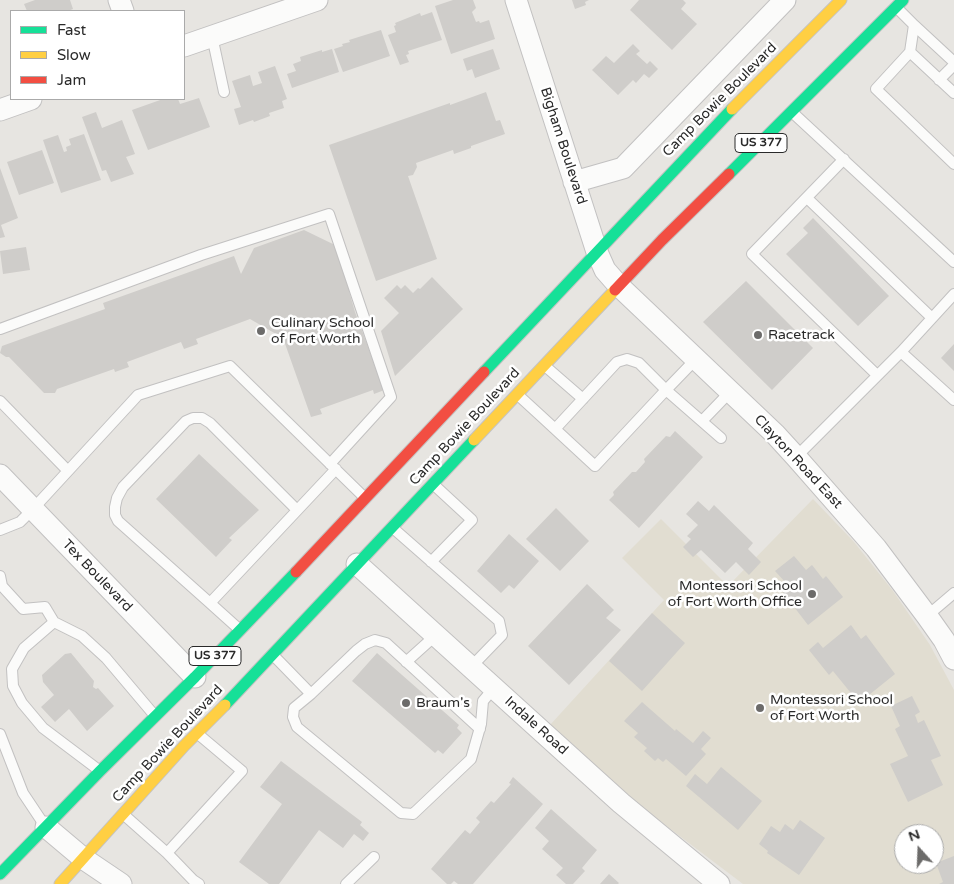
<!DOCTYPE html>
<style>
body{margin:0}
#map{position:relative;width:954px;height:884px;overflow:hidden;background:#e7e5e1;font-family:"Varela Round",sans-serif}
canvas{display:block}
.legend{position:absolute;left:10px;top:10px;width:175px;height:90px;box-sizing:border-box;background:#fff;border:1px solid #aaa;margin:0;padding:6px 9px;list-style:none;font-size:15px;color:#2a2a2a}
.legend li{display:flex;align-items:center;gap:10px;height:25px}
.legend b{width:25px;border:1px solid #aaa}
.north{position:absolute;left:894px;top:824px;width:50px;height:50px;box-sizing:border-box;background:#fff;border:1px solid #aaa;border-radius:50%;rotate:340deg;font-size:14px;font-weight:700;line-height:20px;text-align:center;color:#2a2a2a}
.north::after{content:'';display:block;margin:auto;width:18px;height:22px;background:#6c6b6a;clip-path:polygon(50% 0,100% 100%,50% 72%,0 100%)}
</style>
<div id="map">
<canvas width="954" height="884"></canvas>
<ul class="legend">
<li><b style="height:6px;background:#16e098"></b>Fast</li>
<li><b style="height:6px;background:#ffcf43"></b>Slow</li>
<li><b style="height:6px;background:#f24e42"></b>Jam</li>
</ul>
<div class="north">N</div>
</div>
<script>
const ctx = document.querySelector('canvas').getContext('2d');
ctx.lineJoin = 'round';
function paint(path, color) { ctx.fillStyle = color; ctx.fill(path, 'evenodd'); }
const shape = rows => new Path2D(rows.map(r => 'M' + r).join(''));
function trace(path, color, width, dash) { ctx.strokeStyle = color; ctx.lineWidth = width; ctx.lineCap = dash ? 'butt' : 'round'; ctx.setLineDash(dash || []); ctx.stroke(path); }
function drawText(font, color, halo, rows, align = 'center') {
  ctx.font = font + ' "Varela Round",sans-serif'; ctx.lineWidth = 5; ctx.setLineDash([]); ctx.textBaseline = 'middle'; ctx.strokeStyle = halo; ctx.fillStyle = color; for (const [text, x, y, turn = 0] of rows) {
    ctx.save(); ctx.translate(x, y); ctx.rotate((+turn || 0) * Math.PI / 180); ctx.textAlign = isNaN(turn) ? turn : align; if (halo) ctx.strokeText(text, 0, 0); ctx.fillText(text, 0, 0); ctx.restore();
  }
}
const education = shape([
 [813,499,854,542,893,591,930,645,954,690,954,884,743,884,632,800,550,725,664,600,622,558,661,519,728,586],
 [904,834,934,834,934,864,904,864]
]);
const building = shape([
 [35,0,70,0,73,9,68,11,27,11,24,4],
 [453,0,473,0,476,8,472,12,476,22,479,21,480,23,489,20,495,39,451,54,435,6],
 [572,0,589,0,585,2,586,5,575,9],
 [639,0,683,0,686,3,681,9,697,24,672,50,630,10],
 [432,12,442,40,408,51,409,54,406,55,409,62,400,65,388,35,396,32,394,26,396,25,395,23,420,13,421,16],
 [381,30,390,56,343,72,334,49,343,46,342,44,350,42,349,40],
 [633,44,640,51,636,54,647,64,650,61,658,69,649,78,644,74,636,83,633,80,618,95,592,70,606,56,614,63],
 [332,49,339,72,292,88,287,74,296,71,293,64,301,61,300,57,322,50,322,52],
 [493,49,500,69,475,78,472,69,467,71,463,59],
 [275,66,287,99,282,101,284,108,269,113,270,116,254,122,253,120,239,125,234,109,241,107,232,81,250,75,253,86,262,83,258,72],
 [486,92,496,121,500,120,505,134,471,146,471,148,454,154,453,150,416,163,417,167,413,175,408,176,437,259,376,281,329,145,450,103,450,105],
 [199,98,210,127,148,150,132,110,163,99,178,99,180,104],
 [96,112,102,128,122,120,135,154,126,157,134,174,111,182,106,170,102,171,82,117],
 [84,134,101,180,61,193,43,140,58,135,64,152,67,151,66,147,71,145,69,139],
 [42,150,54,183,19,195,7,162],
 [0,168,18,218,1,225,5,237,0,238],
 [813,218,889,296,858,326,786,254,808,233,803,228],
 [304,230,337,246,352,286,349,291,355,312,380,379,387,389,374,394,373,390,320,409,322,414,311,417,283,338,250,319,196,339,198,344,184,349,181,342,127,362,129,367,115,372,114,369,57,389,55,393,44,393,9,357,6,357,0,353,2,346,105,309,103,303,234,256,241,274,254,248],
 [26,247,30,270,3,274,0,251],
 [432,277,463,309,395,376,381,331,399,313,384,298,397,285,401,289,405,285,413,293,418,288,420,289],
 [746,281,813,348,772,390,703,322],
 [954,344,954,371,941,358],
 [675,431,703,457,639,528,609,500,614,495,613,492,632,472,636,472,645,462,644,459,666,436,670,437],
 [199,454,259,510,229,538,232,540,216,557,156,499],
 [698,501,709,511,714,505,753,543,748,549,761,562,749,575,736,562,725,573,701,550,693,557,683,547,691,539,687,536,698,525,686,514],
 [556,508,589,541,560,571,526,539],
 [509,534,539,561,514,589,509,585,501,593,477,571],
 [794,556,806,570,812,565,823,579,826,576,843,597,808,625,781,590,787,584,775,571],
 [587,584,614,610,606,618,621,630,569,685,528,646],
 [652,613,685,643,642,691,609,661],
 [851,625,861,639,866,635,895,674,859,703,833,671,829,675,809,650,818,642,823,648],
 [71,653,94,681,93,687,96,689,98,688,114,706,87,731,69,709,55,722,41,707,54,695,43,682,42,675,65,654],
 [377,653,459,725,457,728,462,733,443,754,438,750,435,753,352,681],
 [912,696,920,712,915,715,918,723,924,720,941,756,931,760,943,785,908,802,890,764,908,756,895,729,900,726,891,706],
 [642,702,675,731,676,729,693,743,703,731,711,738,701,749,706,754,686,776,666,759,663,762,658,758,655,761,644,751,647,748,634,737,638,733,624,721],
 [281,761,362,822,360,825,369,833,363,841,354,834,343,848,319,830,279,884,269,884,239,862,282,804,260,787],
 [721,767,762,801,738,830,686,786,695,774,707,784],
 [513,777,543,804,473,884,458,884,454,881,451,884,447,884,431,869,465,830,470,834,480,822,476,818,491,801,494,803,511,784,509,783],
 [551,809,597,850,582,868,585,871,573,884,566,884,556,875,563,868,542,849,549,841,535,828],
 [800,820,825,838,799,875,767,853,768,851,759,844,771,826,780,832,785,824,793,830],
 [954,856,954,884,939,884,943,882,936,863],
 [609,874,619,883,618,884,600,884]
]);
const lane = shape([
 [897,8,914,25,910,52,954,93],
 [914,25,954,62],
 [212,36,224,92],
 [910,52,876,89,954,164],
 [939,80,954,65],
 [793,113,954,262],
 [844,159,752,254,877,375],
 [807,198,932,318],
 [0,329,201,255,329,214,391,397,330,464],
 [901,352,954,400],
 [696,359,666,390,721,438],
 [545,366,583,399],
 [518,395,542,417,555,429,595,466,666,390,639,363,627,359,617,362,555,429],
 [0,401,68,471],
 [702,421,730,392],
 [796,457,901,352,954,294],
 [394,529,499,621,502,635,471,667],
 [0,530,20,522,33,509,138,395,230,366,365,498],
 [431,562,472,520,433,484],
 [0,576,2,586,23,609,45,607,54,622,82,636,106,658,155,716],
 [210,603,118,521,115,515,115,507,117,498,123,487,186,421,193,418,202,418,210,423,297,510],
 [927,616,954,593],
 [54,622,24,648,12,669,13,686,22,703,43,728,100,771],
 [240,630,210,603,336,469],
 [273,655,311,694,294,708,293,717,297,727,401,813,413,814,471,759,481,724,483,701,494,688],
 [406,662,436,635],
 [311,694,356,651,365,644,375,640,386,643,480,729],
 [0,734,23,793,45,826],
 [123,814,167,853,242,771,198,734],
 [167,853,193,880,199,884],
 [346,884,374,857]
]);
const street = shape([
 [119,0,123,11],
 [516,0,597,252,605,270,619,286,775,434,796,457,876,548,927,616,944,640,954,659],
 [184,46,317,0],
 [0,110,31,99],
 [574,182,623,168,785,0],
 [0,475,195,677],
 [357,564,621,803,719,884],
 [46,827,84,859,121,884]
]);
const fast = shape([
 [729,174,903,0],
 [484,372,732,109],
 [225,705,474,440],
 [0,874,100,771,195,677,296,572]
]);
const slow = shape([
 [732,109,841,0],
 [474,440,615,290],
 [60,884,184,746,225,705]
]);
const jam = shape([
 [615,290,662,240,729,174],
 [296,572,484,372]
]);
const markers = [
 [261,331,5,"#6c6b6a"],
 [758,335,5,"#6c6b6a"],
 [812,594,5,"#6c6b6a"],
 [406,703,5,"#6c6b6a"],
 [760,708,5,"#6c6b6a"]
];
const shields = [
 [761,143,52],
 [215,656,52]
];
const shieldNames = [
 ["US 377",761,143],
 ["US 377",215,656]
];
const streetNames = [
 ["Camp Bowie Boulevard",720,100,-45],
 ["Bigham Boulevard",563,146,72],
 ["Camp Bowie Boulevard",465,427,-47],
 ["Clayton Road East",798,462,47],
 ["Tex Boulevard",97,576,46],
 ["Indale Road",536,726,42],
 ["Camp Bowie Boulevard",168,744,-47]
];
const poiNames = [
 ["Culinary School",271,323],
 ["of Fort Worth",271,339],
 ["Racetrack",768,335],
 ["Montessori School",802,586,"right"],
 ["of Fort Worth Office",802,602,"right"],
 ["Montessori School",770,700],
 ["of Fort Worth",770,716],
 ["Braum's",416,703]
];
paint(education, '#e1ddd1');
paint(building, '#cfcdca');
trace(lane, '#c2c1c1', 12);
trace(street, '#c2c1c1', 23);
trace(fast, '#c4c3c2', 13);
trace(slow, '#c4c3c2', 13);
trace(jam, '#c4c3c2', 13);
trace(lane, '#fbfbfa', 10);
trace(street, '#fbfbfa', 21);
trace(fast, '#16e098', 11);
trace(slow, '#ffcf43', 11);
trace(jam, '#f24e42', 11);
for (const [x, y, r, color] of markers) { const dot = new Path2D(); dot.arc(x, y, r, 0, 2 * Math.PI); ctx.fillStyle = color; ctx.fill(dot); trace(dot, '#fff', 2); }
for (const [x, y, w] of shields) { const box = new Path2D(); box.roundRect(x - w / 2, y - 9.5, w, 19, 4); ctx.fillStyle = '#fff'; ctx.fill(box); trace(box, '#2a2a2a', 1); }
drawText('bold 12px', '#2a2a2a', null, shieldNames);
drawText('14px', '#2a2a2a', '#fff', streetNames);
drawText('14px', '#2a2a2a', '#fff', poiNames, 'left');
</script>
